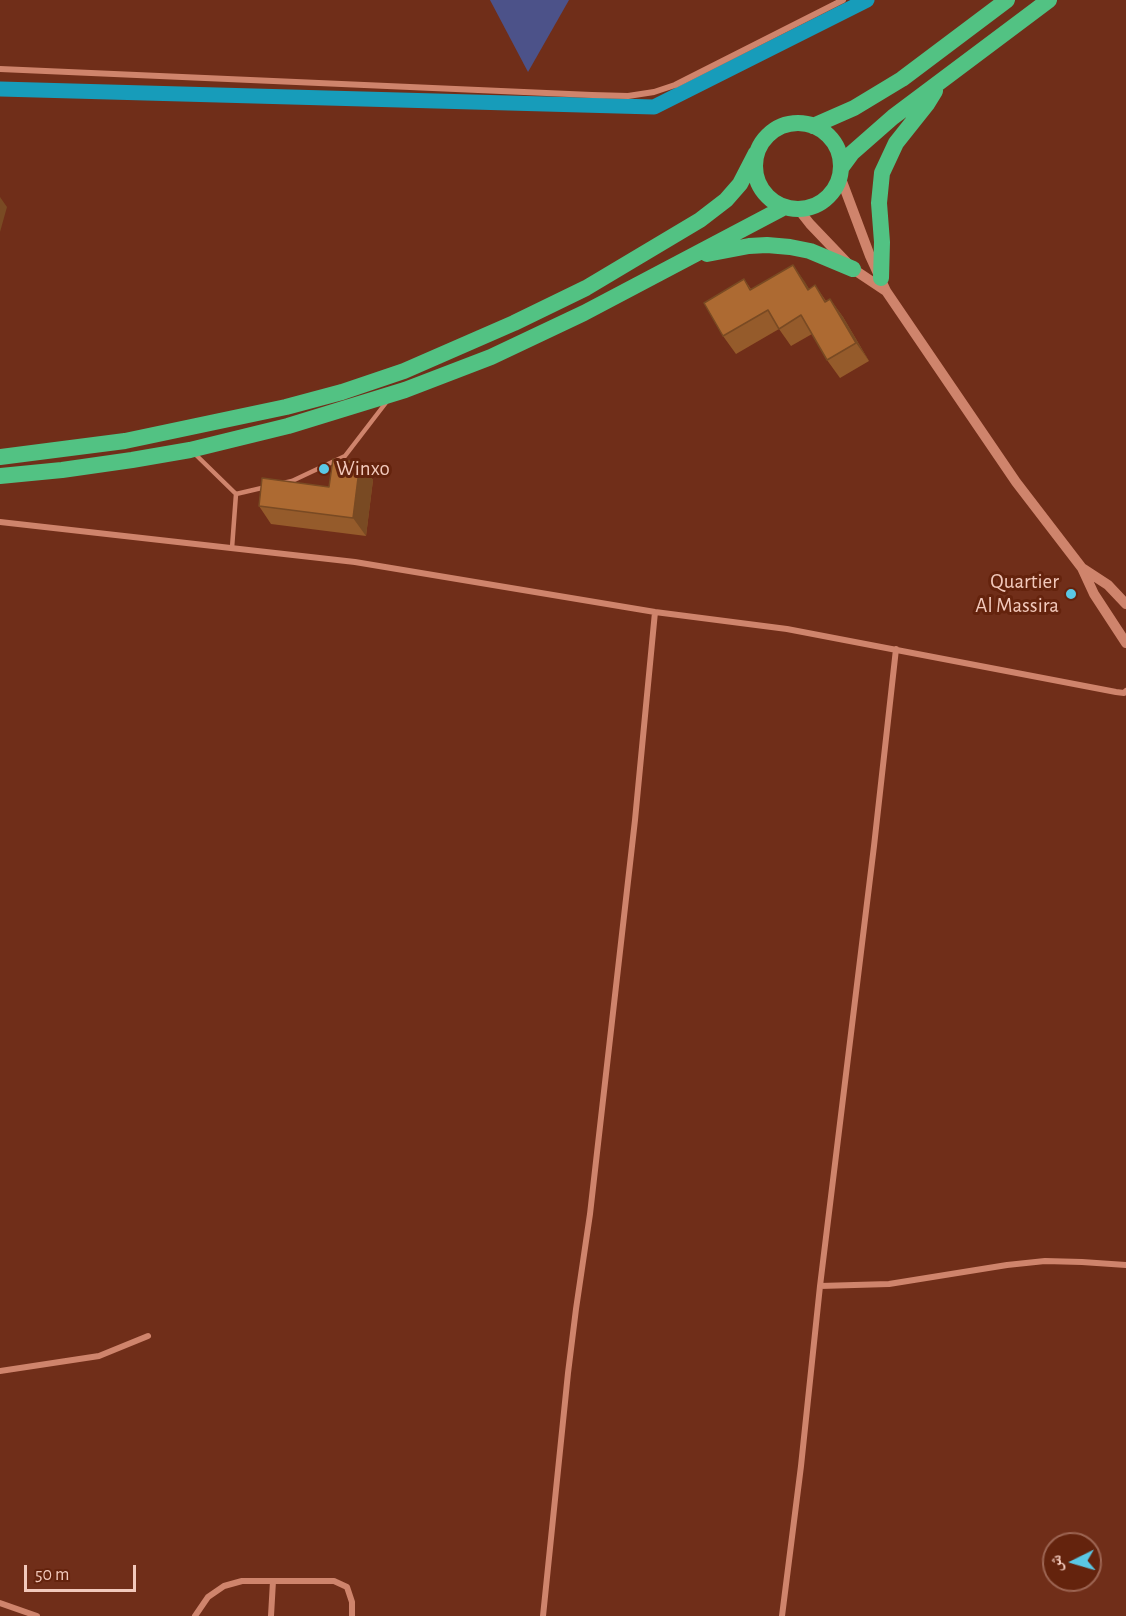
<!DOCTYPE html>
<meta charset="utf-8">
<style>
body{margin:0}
#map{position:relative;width:1126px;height:1616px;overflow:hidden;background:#702e19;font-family:"Alegreya Sans","Noto Naskh Arabic",sans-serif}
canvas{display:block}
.north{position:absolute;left:1042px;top:1532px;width:60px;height:60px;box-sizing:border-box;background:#64230d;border:2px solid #9d6553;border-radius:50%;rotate:265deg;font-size:16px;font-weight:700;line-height:24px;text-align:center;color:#f2c9bc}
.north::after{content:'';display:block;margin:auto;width:21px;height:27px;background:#5ac8e5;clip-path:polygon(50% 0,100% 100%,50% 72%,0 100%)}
.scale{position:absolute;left:24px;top:1565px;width:112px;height:27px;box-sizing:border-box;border:3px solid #f2c9bc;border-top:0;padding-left:8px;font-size:18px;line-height:21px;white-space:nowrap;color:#f2c9bc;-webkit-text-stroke:4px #64230d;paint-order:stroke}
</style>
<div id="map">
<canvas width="1126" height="1616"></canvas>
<div class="north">ش</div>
<div class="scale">50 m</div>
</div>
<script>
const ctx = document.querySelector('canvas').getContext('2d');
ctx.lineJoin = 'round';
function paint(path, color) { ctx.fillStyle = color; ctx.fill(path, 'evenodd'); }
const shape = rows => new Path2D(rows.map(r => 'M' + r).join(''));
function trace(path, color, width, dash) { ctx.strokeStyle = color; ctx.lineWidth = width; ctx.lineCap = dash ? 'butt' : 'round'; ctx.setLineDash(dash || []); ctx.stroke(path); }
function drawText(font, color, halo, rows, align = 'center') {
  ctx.font = font + ' "Alegreya Sans",sans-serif'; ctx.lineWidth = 6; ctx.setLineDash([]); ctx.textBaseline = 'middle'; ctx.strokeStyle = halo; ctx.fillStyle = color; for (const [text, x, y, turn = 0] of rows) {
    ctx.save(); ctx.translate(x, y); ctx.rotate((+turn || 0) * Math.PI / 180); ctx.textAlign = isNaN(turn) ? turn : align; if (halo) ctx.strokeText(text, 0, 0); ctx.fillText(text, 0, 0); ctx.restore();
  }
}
const green = shape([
 [490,0,569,0,528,72]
]);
const canal = shape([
 [0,89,654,107,867,0]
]);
const service = shape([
 [194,453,236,494],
 [283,483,292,481,345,456,388,400],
 [236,494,266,487],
 [232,548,236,494]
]);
const minor = shape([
 [0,69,592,95,628,96,654,92,675,85,843,0],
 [0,522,355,562,655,612,787,629,1116,692,1124,693,1126,691],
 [896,649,874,846,820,1286,889,1284,1007,1265,1045,1261,1082,1262,1126,1265],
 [0,1371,99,1356,148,1336],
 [0,1603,37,1616],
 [195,1616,208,1597,224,1586,242,1581,334,1581,347,1587,352,1602,352,1616],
 [271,1616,273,1581],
 [543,1616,568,1373,576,1309,590,1214,635,820,655,612],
 [782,1616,801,1466,820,1286]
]);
const tertiary = shape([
 [840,176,870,256,886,291,1016,482,1082,568,1094,594,1126,643],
 [799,210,810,224,853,269,886,291],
 [1082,568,1108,585,1126,604]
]);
const trunk = shape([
 '755 166a43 43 0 1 1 86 0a43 43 0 1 1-86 0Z',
 [813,126,854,108,902,79,1007,0],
 [841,168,852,153,893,117,1049,0],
 [707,254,749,246,767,245,790,247,810,251,853,269],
 [881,278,882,242,879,203,882,173,896,143,927,104,935,91],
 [0,457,125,441,286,407,342,392,404,371,514,323,586,288,700,220,726,200,740,184,756,153],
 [0,476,62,470,132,460,190,450,288,426,405,390,491,357,584,313,783,208]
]);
const wall = shape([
 [793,265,809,289,815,285,826,301,830,299,843,317,869,361,840,378,827,360,812,334,791,346,779,329,736,354,723,336,744,279,751,289],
 [360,462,373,480,366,536,271,524,259,506,329,487]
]);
const shadedWall = shape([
 [0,197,7,207,0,232],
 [793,265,805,282,820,307,808,290],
 [830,299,843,317,869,361,856,343],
 [360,462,373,480,366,536,353,518]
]);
const building = shape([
 [793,265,808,290,815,285,825,302,830,299,856,343,827,360,801,315,779,329,768,310,723,336,704,303,744,279,750,290,793,265],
 [333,459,360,462,353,518,259,506,262,478,329,487,333,459]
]);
const markers = [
 [324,469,6,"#5ac8e5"],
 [1071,594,6,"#5ac8e5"]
];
const poiNames = [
 ["Winxo",336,469],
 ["Quartier",1059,582,"right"],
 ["Al Massira",1059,606,"right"]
];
paint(green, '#4c5289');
trace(canal, '#179cba', 15);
trace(service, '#cf846c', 4.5);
trace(minor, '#cf846c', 6);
trace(tertiary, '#cf846c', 10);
trace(trunk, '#52c283', 16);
paint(wall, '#955b2b');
paint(shadedWall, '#794a23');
paint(building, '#ad6a32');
trace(building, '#794a23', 1.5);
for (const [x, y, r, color] of markers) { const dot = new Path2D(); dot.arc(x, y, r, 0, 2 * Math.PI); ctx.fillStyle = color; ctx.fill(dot); trace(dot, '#64230d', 2); }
drawText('21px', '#f2c9bc', '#64230d', poiNames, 'left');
</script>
